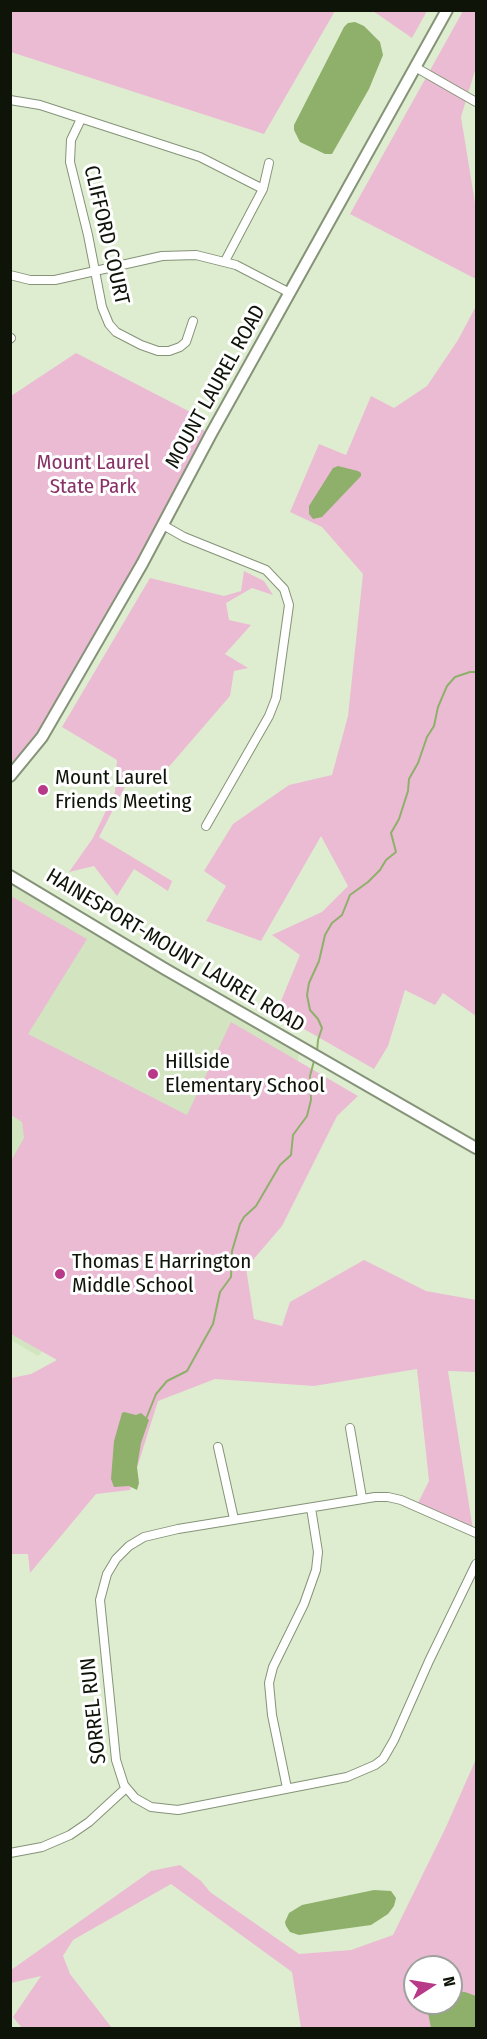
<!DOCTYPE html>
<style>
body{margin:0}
#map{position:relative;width:487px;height:2039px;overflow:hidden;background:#deedcf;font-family:"Fira Sans Condensed",sans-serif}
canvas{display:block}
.frame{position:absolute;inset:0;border:12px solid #0f1409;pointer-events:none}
.north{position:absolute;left:403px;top:1955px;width:60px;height:60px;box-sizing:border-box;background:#fff;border:2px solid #9fa19d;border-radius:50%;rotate:78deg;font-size:16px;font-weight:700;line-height:24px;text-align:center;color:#0f1409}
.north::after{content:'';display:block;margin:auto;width:21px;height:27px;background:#b73988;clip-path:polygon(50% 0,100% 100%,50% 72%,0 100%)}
</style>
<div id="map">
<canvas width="487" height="2039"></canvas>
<div class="frame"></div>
<div class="north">N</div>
</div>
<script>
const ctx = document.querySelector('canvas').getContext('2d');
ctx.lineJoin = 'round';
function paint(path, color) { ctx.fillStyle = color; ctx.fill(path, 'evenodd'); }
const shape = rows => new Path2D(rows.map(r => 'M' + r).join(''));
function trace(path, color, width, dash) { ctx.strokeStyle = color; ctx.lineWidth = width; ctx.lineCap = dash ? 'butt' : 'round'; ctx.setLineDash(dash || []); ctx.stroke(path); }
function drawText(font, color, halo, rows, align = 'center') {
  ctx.font = font + ' "Fira Sans Condensed",sans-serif'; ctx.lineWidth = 6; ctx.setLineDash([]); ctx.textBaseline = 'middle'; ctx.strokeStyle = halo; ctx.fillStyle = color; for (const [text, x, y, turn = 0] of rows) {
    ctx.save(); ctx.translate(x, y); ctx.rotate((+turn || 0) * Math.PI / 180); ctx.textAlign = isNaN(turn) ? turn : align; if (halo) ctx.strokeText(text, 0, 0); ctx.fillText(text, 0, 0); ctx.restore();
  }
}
const built = shape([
 [10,877,301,1047,287,1108,168,1208,38,1356,11,1340]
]);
const green = shape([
 [11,10,335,10,335,11,264,134,11,52],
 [373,11,427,11,412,38],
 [463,11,476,11,476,67,461,117,476,209,476,279,350,214],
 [476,306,476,1016,443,993,435,1005,405,990,388,1046,374,1069,276,1013,300,955,272,935,322,912,348,886,321,836,261,941,206,921,226,886,204,871,233,824,289,785,332,775,348,716,363,574,322,527,290,512,319,444,346,455,371,396,394,408,427,386,458,340],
 [76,353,202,418,197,427,211,434,42,737,11,774,11,396],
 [244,571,264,581,273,595,252,588,226,603,229,620,251,625,225,654,248,668,234,671,230,696,167,769,130,777,99,837,172,881,168,891,134,869,117,896,94,866,69,872,93,838,115,792,117,760,62,727,150,578,224,596,241,591],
 [11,896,87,939,28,1034,187,1115,231,1022,358,1096,337,1116,282,1226,246,1268,254,1319,282,1326,290,1302,364,1260,426,1291,476,1300,476,1372,448,1371,473,1530,417,1505,429,1481,417,1369,314,1386,215,1379,158,1401,130,1490,96,1494,30,1573,28,1554,11,1554,11,1378,31,1374,57,1360,11,1334,11,1161,24,1138,22,1122,11,1115],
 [476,1759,476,2028,301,2028,292,1972,171,1884,73,1940,63,1956,70,1974,112,2028,22,2028,13,2017,41,1976,11,1983,11,1970,151,1871,180,1865,201,1881,210,1892,299,1954,351,1950,393,1935,446,1827],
 [415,1967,451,1967,451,2003,415,2003]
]);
const water = shape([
 [355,22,364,26,380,42,383,55,369,89,332,154,325,154,300,142,294,130,294,125,344,27,348,23],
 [338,466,358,471,361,473,361,476,322,517,313,519,309,514,309,506,333,468],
 [124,1412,136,1415,141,1413,149,1420,141,1443,137,1467,139,1483,137,1490,129,1486,114,1487,111,1479,114,1441,122,1413],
 [374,1890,391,1891,396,1898,394,1906,388,1914,371,1925,299,1935,290,1932,286,1926,285,1922,289,1913,302,1905],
 [451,1991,465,1992,476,1996,476,2028,431,2028,426,2003,451,2003]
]);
const stream = shape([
 [317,1052,318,1040,322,1028,318,1019,310,1010,307,995,309,983,319,961,325,935,332,923,342,915,350,895,368,882,380,870,386,860,396,852,391,833,399,819,408,791,409,779,418,763,427,737,434,726,438,707,447,686,455,677,470,672,476,672],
 [146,1419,156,1394,167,1381,187,1371,213,1324,220,1292,231,1277,232,1251,240,1224,244,1217,256,1206,280,1165,291,1155,293,1135,307,1116,311,1100,310,1076,314,1061]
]);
const minor = shape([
 [415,67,476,102],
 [10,100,40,105,200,157,263,189],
 [81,119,71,140,70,162,88,235,102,307,109,324,116,332,141,345,158,351,169,351,180,347,186,342,193,321],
 [225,261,263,189,269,163],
 [10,275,30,280,55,280,162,256,196,255,236,265,290,293],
 [10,339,11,338],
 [163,525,184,537,266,570,284,589,289,605,276,698,269,716,206,826],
 [350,1428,362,1498],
 [218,1447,234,1519],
 [476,1533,401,1500,388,1497,375,1497,178,1529,144,1537,129,1546,116,1559,107,1574,100,1600,116,1760,124,1785,135,1798,151,1807,178,1810,347,1777,375,1765,383,1759,394,1740,429,1661,476,1564],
 [287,1788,272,1715,269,1683,273,1667,304,1604,316,1570,318,1552,311,1508],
 [10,1853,42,1847,70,1835,89,1822,126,1788]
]);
const major = shape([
 [10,776,42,737,142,564,211,434,447,10],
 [10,876,165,969,476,1148]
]);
const markers = [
 [43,790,6,"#b73988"],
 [153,1074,6,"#b73988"],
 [60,1274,6,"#b73988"]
];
const streetNames = [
 ["CLIFFORD COURT",106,235,77],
 ["MOUNT LAUREL ROAD",216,387,-61],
 ["HAINESPORT-MOUNT LAUREL ROAD",175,951,31],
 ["SORREL RUN",94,1711,-96]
];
const parkNames = [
 ["Mount Laurel",93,463],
 ["State Park",93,487]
];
const poiNames = [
 ["Mount Laurel",55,778],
 ["Friends Meeting",55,802],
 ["Hillside",165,1062],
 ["Elementary School",165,1086],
 ["Thomas E Harrington",72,1262],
 ["Middle School",72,1286]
];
paint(built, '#d2e5c0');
paint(green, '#ebbbd4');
paint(water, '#8eb06a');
trace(stream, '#8eb06a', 2);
trace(minor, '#859378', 10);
trace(major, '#859378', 14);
trace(minor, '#fff', 8);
trace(major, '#fff', 10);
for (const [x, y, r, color] of markers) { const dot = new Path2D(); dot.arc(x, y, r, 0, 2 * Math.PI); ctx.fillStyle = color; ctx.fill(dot); trace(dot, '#fff', 2); }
drawText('21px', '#0f1409', '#fff', streetNames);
drawText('21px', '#883166', '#fff', parkNames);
drawText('21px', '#0f1409', '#fff', poiNames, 'left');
</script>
